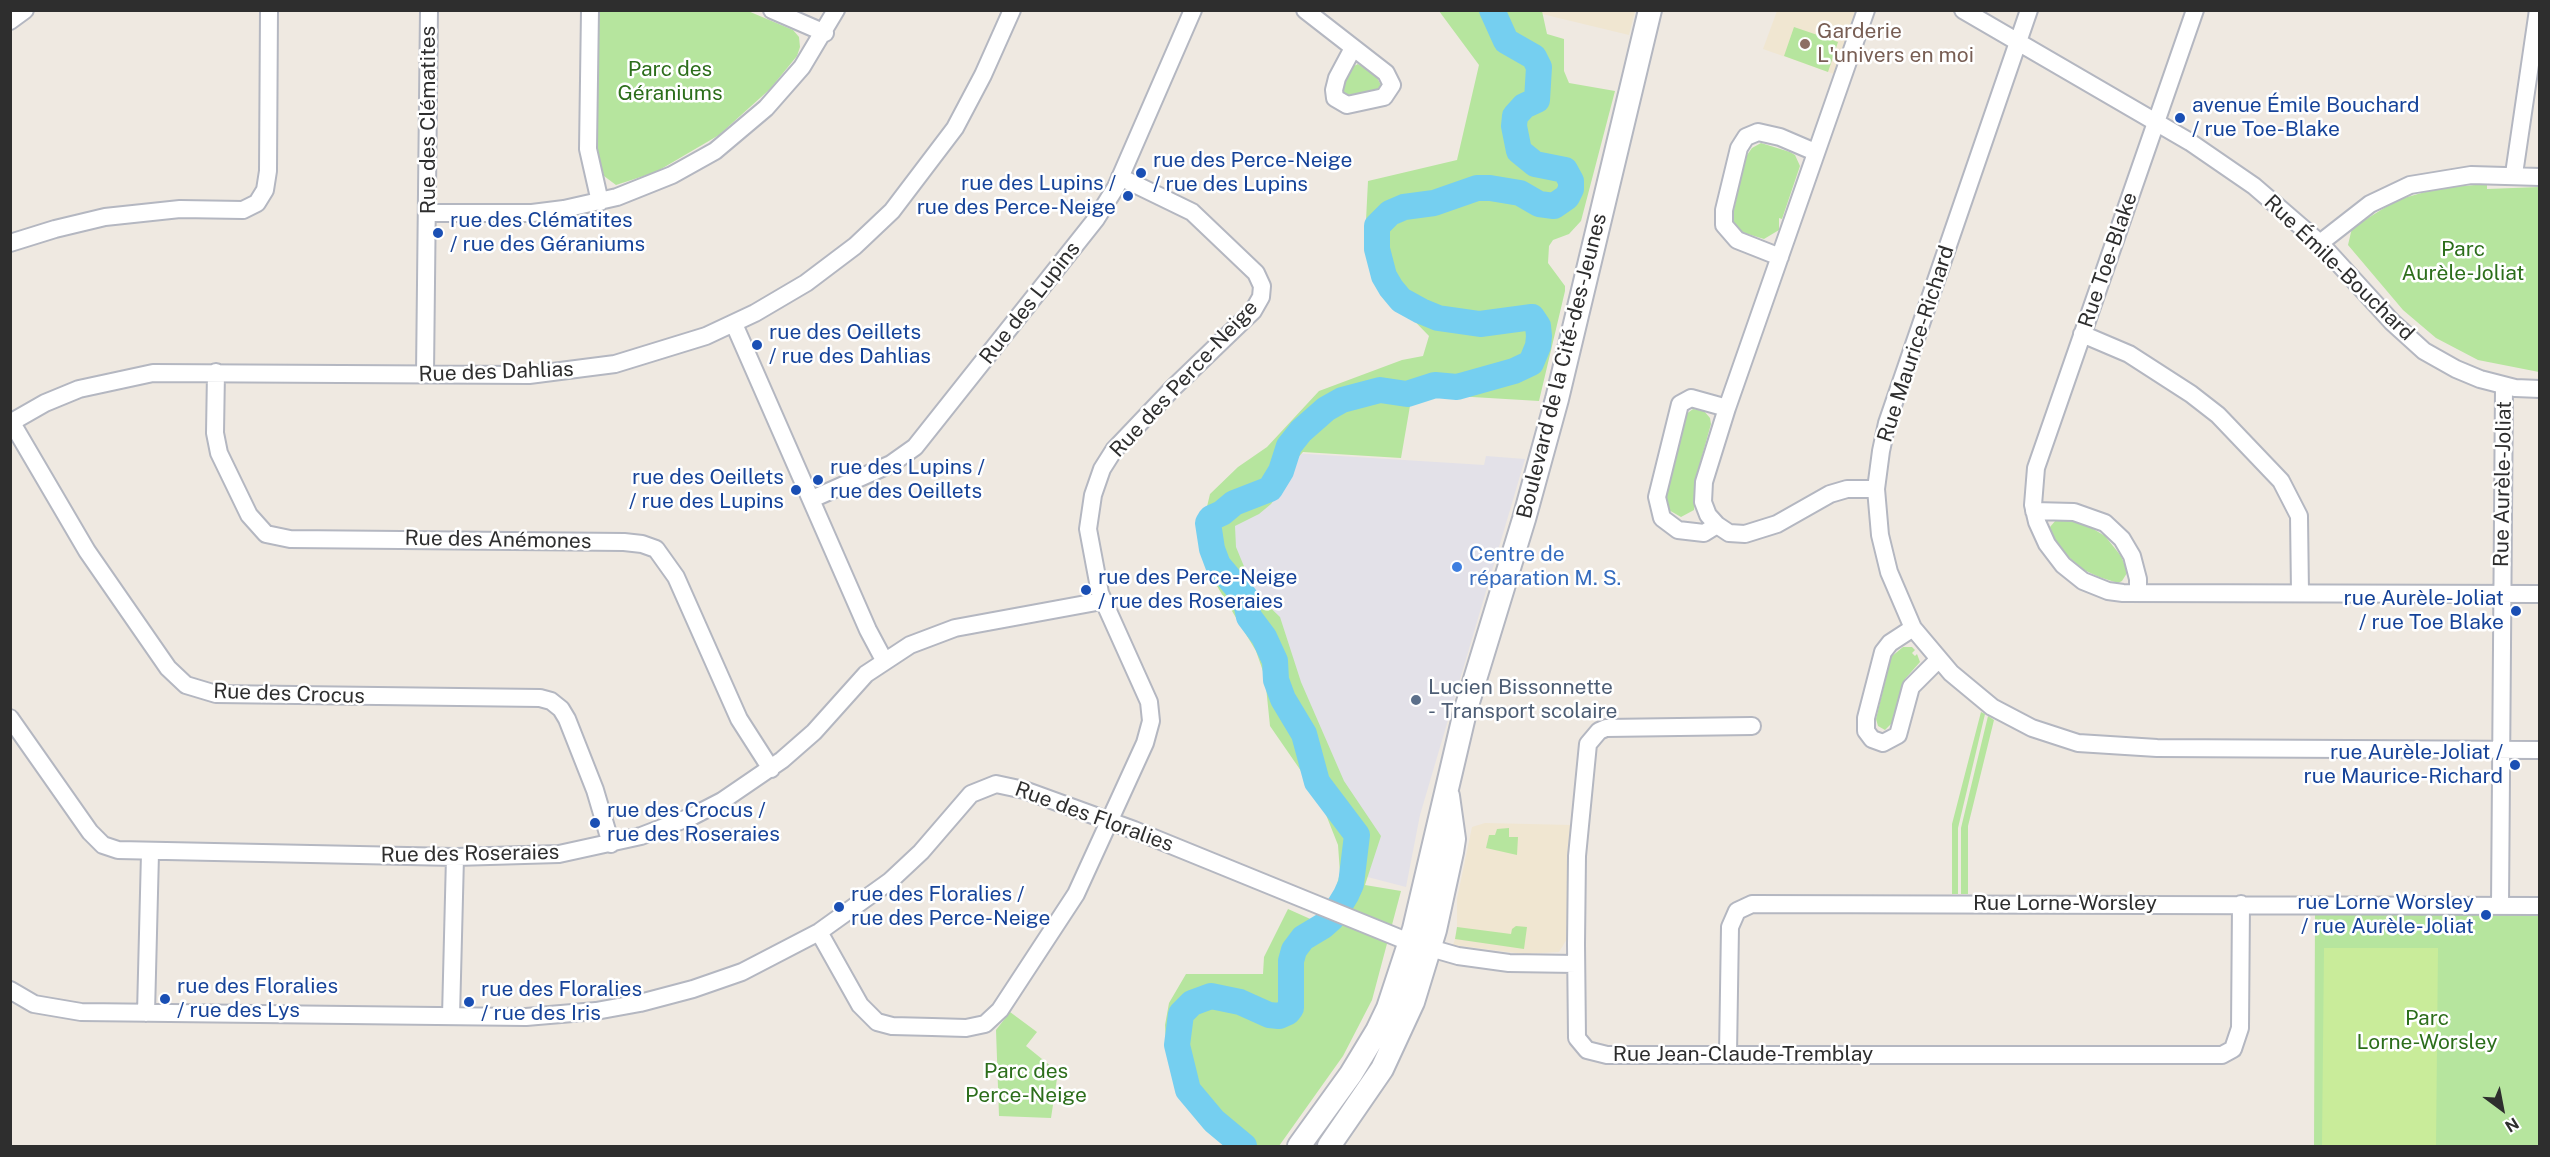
<!DOCTYPE html>
<meta charset="utf-8">
<style>
body{margin:0}
#map{position:relative;width:2550px;height:1157px;overflow:hidden;background:#efe9e1;font-family:"Public Sans",sans-serif}
canvas{display:block}
.frame{position:absolute;inset:0;border:12px solid #2e2e2e;pointer-events:none}
.north{position:absolute;left:2472px;top:1079px;width:60px;height:60px;-webkit-text-stroke:4px #fff;paint-order:stroke;rotate:148deg;font-size:16px;font-weight:700;line-height:24px;text-align:center;color:#2e2e2e}
.north::after{content:'';display:block;margin:auto;width:21px;height:27px;background:#2e2e2e;clip-path:polygon(50% 0,100% 100%,50% 72%,0 100%)}
</style>
<div id="map">
<canvas width="2550" height="1157"></canvas>
<div class="frame"></div>
<div class="north">N</div>
</div>
<script>
const ctx = document.querySelector('canvas').getContext('2d');
ctx.lineJoin = 'round';
function paint(path, color) { ctx.fillStyle = color; ctx.fill(path, 'evenodd'); }
const shape = rows => new Path2D(rows.map(r => 'M' + r).join(''));
function trace(path, color, width, dash) { ctx.strokeStyle = color; ctx.lineWidth = width; ctx.lineCap = dash ? 'butt' : 'round'; ctx.setLineDash(dash || []); ctx.stroke(path); }
function drawText(font, color, halo, rows, align = 'center') {
  ctx.font = font + ' "Public Sans",sans-serif'; ctx.lineWidth = 5; ctx.setLineDash([]); ctx.textBaseline = 'middle'; ctx.strokeStyle = halo; ctx.fillStyle = color; for (const [text, x, y, turn = 0] of rows) {
    ctx.save(); ctx.translate(x, y); ctx.rotate((+turn || 0) * Math.PI / 180); ctx.textAlign = isNaN(turn) ? turn : align; if (halo) ctx.strokeText(text, 0, 0); ctx.fillText(text, 0, 0); ctx.restore();
  }
}
const industrial = shape([
 [1292,453,1484,465,1486,456,1525,459,1420,815,1406,887,1360,875,1219,524]
]);
const education = shape([
 [1542,10,1635,11,1629,35,1542,14],
 [1777,11,1856,11,1834,74,1763,49],
 [1485,823,1572,825,1568,851,1567,939,1559,952,1523,954,1453,945,1457,933,1457,899,1472,827]
]);
const green = shape([
 [599,11,748,11,793,30,799,37,800,47,797,56,770,89,719,135,656,172,616,185,604,176,597,153],
 [1439,11,1542,11,1547,34,1564,39,1564,71,1569,83,1615,91,1581,221,1569,234,1553,240,1549,246,1548,263,1565,286,1565,291,1539,401,1422,394,1411,400,1401,458,1303,452,1293,463,1283,488,1271,504,1259,514,1235,526,1236,547,1250,581,1254,592,1280,617,1301,682,1344,781,1381,836,1365,885,1401,891,1372,1000,1343,1056,1279,1146,1229,1146,1195,1111,1176,1084,1166,1045,1165,1025,1169,1003,1186,974,1263,974,1264,957,1288,909,1317,922,1327,921,1340,873,1338,845,1319,797,1270,726,1265,677,1256,651,1205,566,1200,536,1210,494,1238,467,1267,447,1319,391,1402,360,1423,356,1429,336,1392,298,1372,271,1365,240,1368,181,1457,160,1479,65],
 [1794,27,1838,42,1828,72,1784,56],
 [1358,64,1376,76,1381,85,1377,90,1348,95,1344,92,1344,86,1352,67],
 [1761,143,1790,152,1795,155,1800,166,1782,219,1779,218,1779,230,1764,239,1741,232,1732,219,1745,158,1752,148],
 [2487,184,2487,189,2539,187,2539,372,2478,360,2436,338,2403,310,2348,245,2352,228,2397,200,2439,188],
 [1693,409,1704,411,1710,418,1711,424,1697,474,1694,510,1681,517,1667,509,1666,496,1683,423,1685,415],
 [2063,519,2085,524,2105,536,2121,556,2126,568,2127,573,2122,581,2118,583,2099,577,2084,570,2064,553,2051,533,2050,527,2056,520],
 [1903,647,1912,647,1915,650,1912,653,1915,656,1917,654,1920,662,1905,679,1893,722,1885,730,1878,726,1876,719,1891,657],
 [1981,712,1985,714,1958,828,1958,894,1952,894,1952,824],
 [1988,716,1994,720,1968,826,1968,894,1961,894,1961,828],
 [1509,828,1509,837,1518,837,1517,855,1486,848,1489,835,1495,835,1497,829],
 [2315,915,2539,915,2539,1146,2314,1146],
 [1516,926,1527,927,1524,949,1455,939,1457,927,1511,934,1512,929],
 [1010,1012,1037,1032,1026,1046,1058,1072,1051,1118,999,1116,996,1030]
]);
const pitch = shape([
 [2324,948,2438,948,2436,1146,2322,1146]
]);
const river = shape([
 [1244,1146,1214,1121,1188,1090,1177,1045,1181,1014,1192,1003,1211,996,1240,1002,1269,1015,1279,1016,1288,1012,1291,1008,1291,961,1294,950,1303,938,1323,926,1332,918,1346,895,1351,884,1357,835,1317,782,1304,734,1283,699,1276,680,1275,661,1264,637,1249,617,1245,597,1218,565,1212,549,1208,523,1211,518,1222,513,1234,503,1270,489,1281,471,1289,446,1301,431,1326,409,1342,400,1380,390,1407,394,1435,385,1457,387,1514,371,1531,363,1538,346,1539,336,1538,326,1532,317,1480,324,1438,318,1421,311,1401,300,1391,288,1384,276,1377,249,1377,226,1390,213,1404,207,1434,203,1477,188,1490,188,1520,193,1539,204,1554,206,1567,197,1571,189,1571,181,1565,170,1535,164,1519,151,1514,126,1515,116,1524,106,1537,100,1539,67,1534,57,1506,41,1492,10]
]);
const street = shape([
 [590,10,588,149,600,202],
 [772,10,825,33],
 [1305,10,1386,73,1392,85,1384,97,1347,105,1335,98,1334,90,1337,78,1353,48],
 [1866,10,1727,408,1704,482,1703,502,1708,515,1717,525,1729,533,1745,534,1777,524,1830,494,1847,489,1876,489],
 [1963,10,2190,142,2254,186,2320,243,2392,322,2424,351,2456,369,2480,379,2515,388,2540,389],
 [2029,10,1887,423,1881,451,1876,489,1880,535,1889,572,1913,628,1951,673,1992,707,2032,728,2078,743,2157,748,2540,750],
 [2195,10,2036,468,2033,505,2037,522,2047,544,2063,565,2083,581,2108,591,2123,593,2540,594],
 [10,21,25,10],
 [2514,174,2538,10],
 [428,213,532,213,564,209,617,197,672,175,715,151,766,108,802,67,836,10],
 [10,243,55,229,105,217,180,209,243,210,257,203,265,190,268,171,269,10],
 [2320,243,2370,204,2410,185,2471,175,2540,177],
 [1780,257,1737,240,1724,225,1724,210,1739,148,1746,137,1758,132,1780,137,1815,152],
 [734,324,868,630,884,660],
 [2082,334,2129,354,2191,394,2218,415,2281,481,2299,516,2300,593],
 [216,372,215,433,219,453,249,515,266,534,290,539,624,542,642,544,656,549,676,577,739,719,771,769],
 [425,374,429,10],
 [10,423,45,403,79,389,153,373,529,375,615,364,706,336,755,313,806,283,855,246,892,211,955,128,983,75,1012,10],
 [12,423,87,551,168,668,186,685,216,694,540,698,551,701,561,709,567,719,595,790,611,844],
 [812,499,891,464,915,447,1096,219,1116,187,1193,10],
 [2034,511,2074,512,2105,523,2122,539,2132,556,2138,579,2138,592],
 [1717,525,1704,533,1678,530,1662,518,1657,497,1680,404,1691,398,1727,408],
 [1913,628,1890,643,1883,652,1866,718,1866,731,1872,739,1883,743,1898,735,1911,687,1938,660],
 [10,718,90,832,103,845,118,850,455,857,559,854,641,836,693,816,722,801,782,760,814,732,866,674,910,645,955,628,1102,601],
 [1752,726,1606,728,1599,731,1588,744,1577,856,1576,944,1577,1038,1587,1050,1607,1055,2222,1055,2233,1049,2240,1028,2241,904],
 [2500,906,2504,386],
 [819,932,860,1005,877,1022,892,1026,932,1027,966,1028,985,1024,1000,1010,1076,894,1145,743,1151,721,1149,702,1100,593,1088,529,1093,495,1102,469,1114,450,1173,388,1253,311,1261,297,1262,286,1256,273,1192,212,1120,177],
 [10,990,34,1004,81,1012,526,1017,596,1011,640,1003,693,989,742,972,819,932,890,881,921,852,971,794,996,784,1024,790,1134,830,1409,942,1458,956,1509,963,1576,964],
 [146,1013,150,853],
 [451,1016,455,857],
 [1728,1054,1730,927,1737,911,1752,904,2540,906]
]);
const secondary = shape([
 [1299,1146,1351,1074,1377,1031,1388,1008,1414,929,1465,712,1524,519,1557,399,1650,10],
 [1329,1146,1382,1069,1413,1002,1435,930,1452,852,1454,839,1448,796]
]);
const markers = [
 [1805,44,6,"#8d6e63"],
 [2180,118,6,"#1a4fb4"],
 [1141,173,6,"#1a4fb4"],
 [1128,196,6,"#1a4fb4"],
 [438,233,6,"#1a4fb4"],
 [757,345,6,"#1a4fb4"],
 [818,480,6,"#1a4fb4"],
 [796,490,6,"#1a4fb4"],
 [1457,567,6,"#3f7fe0"],
 [1086,590,6,"#1a4fb4"],
 [2516,611,6,"#1a4fb4"],
 [1416,700,6,"#5c6f8a"],
 [2515,765,6,"#1a4fb4"],
 [595,823,6,"#1a4fb4"],
 [839,907,6,"#1a4fb4"],
 [2486,915,6,"#1a4fb4"],
 [165,999,6,"#1a4fb4"],
 [469,1002,6,"#1a4fb4"]
];
const educationNames = [
 ["Garderie",1817,32],
 ["L'univers en moi",1817,56]
];
const parkNames = [
 ["Parc des",670,70],
 ["Géraniums",670,94],
 ["Parc",2463,250],
 ["Aurèle-Joliat",2463,274],
 ["Parc",2427,1019],
 ["Lorne-Worsley",2427,1043],
 ["Parc des",1026,1072],
 ["Perce-Neige",1026,1096]
];
const transitNames = [
 ["avenue Émile Bouchard",2192,106],
 ["/ rue Toe-Blake",2192,130],
 ["rue des Perce-Neige",1153,161],
 ["/ rue des Lupins",1153,185],
 ["rue des Lupins /",1116,184,"right"],
 ["rue des Perce-Neige",1116,208,"right"],
 ["rue des Clématites",450,221],
 ["/ rue des Géraniums",450,245],
 ["rue des Oeillets",769,333],
 ["/ rue des Dahlias",769,357],
 ["rue des Lupins /",830,468],
 ["rue des Oeillets",830,492],
 ["rue des Oeillets",784,478,"right"],
 ["/ rue des Lupins",784,502,"right"],
 ["rue des Perce-Neige",1098,578],
 ["/ rue des Roseraies",1098,602],
 ["rue Aurèle-Joliat",2504,599,"right"],
 ["/ rue Toe Blake",2504,623,"right"],
 ["rue Aurèle-Joliat /",2503,753,"right"],
 ["rue Maurice-Richard",2503,777,"right"],
 ["rue des Crocus /",607,811],
 ["rue des Roseraies",607,835],
 ["rue des Floralies /",851,895],
 ["rue des Perce-Neige",851,919],
 ["rue Lorne Worsley",2474,903,"right"],
 ["/ rue Aurèle-Joliat",2474,927,"right"],
 ["rue des Floralies",177,987],
 ["/ rue des Lys",177,1011],
 ["rue des Floralies",481,990],
 ["/ rue des Iris",481,1014]
];
const streetNames = [
 ["Rue des Clématites",429,120,-90],
 ["Rue Toe-Blake",2108,260,-71],
 ["Rue Émile-Bouchard",2339,268,44],
 ["Rue des Lupins",1030,303,-52],
 ["Rue Maurice-Richard",1916,344,-72],
 ["Boulevard de la Cité-des-Jeunes",1562,366,-76],
 ["Rue des Dahlias",496,372,-2],
 ["Rue des Perce-Neige",1184,379,-47],
 ["Rue Aurèle-Joliat",2503,484,-89],
 ["Rue des Anémones",498,540,1],
 ["Rue des Crocus",289,694,2],
 ["Rue des Floralies",1094,817,20],
 ["Rue des Roseraies",470,854,-1],
 ["Rue Lorne-Worsley",2065,904],
 ["Rue Jean-Claude-Tremblay",1743,1055]
];
const shopNames = [
 ["Centre de",1469,555],
 ["réparation M. S.",1469,579]
];
const serviceNames = [
 ["Lucien Bissonnette",1428,688],
 ["- Transport scolaire",1428,712]
];
paint(industrial, '#e3e1e8');
paint(education, '#f0e6d1');
paint(green, '#b6e59e');
paint(pitch, '#c9ec9a');
trace(river, '#75cff0', 26);
trace(street, '#b4b7c1', 20);
trace(secondary, '#b4b7c1', 26);
trace(street, '#fff', 16);
trace(secondary, '#fff', 22);
for (const [x, y, r, color] of markers) { const dot = new Path2D(); dot.arc(x, y, r, 0, 2 * Math.PI); ctx.fillStyle = color; ctx.fill(dot); trace(dot, '#fff', 2); }
drawText('21px', '#785e54', '#fff', educationNames, 'left');
drawText('21px', '#2c6e1b', '#fff', parkNames);
drawText('21px', '#164399', '#fff', transitNames, 'left');
drawText('21px', '#2e2e2e', '#fff', streetNames);
drawText('21px', '#366cbe', '#fff', shopNames, 'left');
drawText('21px', '#4e5e75', '#fff', serviceNames, 'left');
</script>
